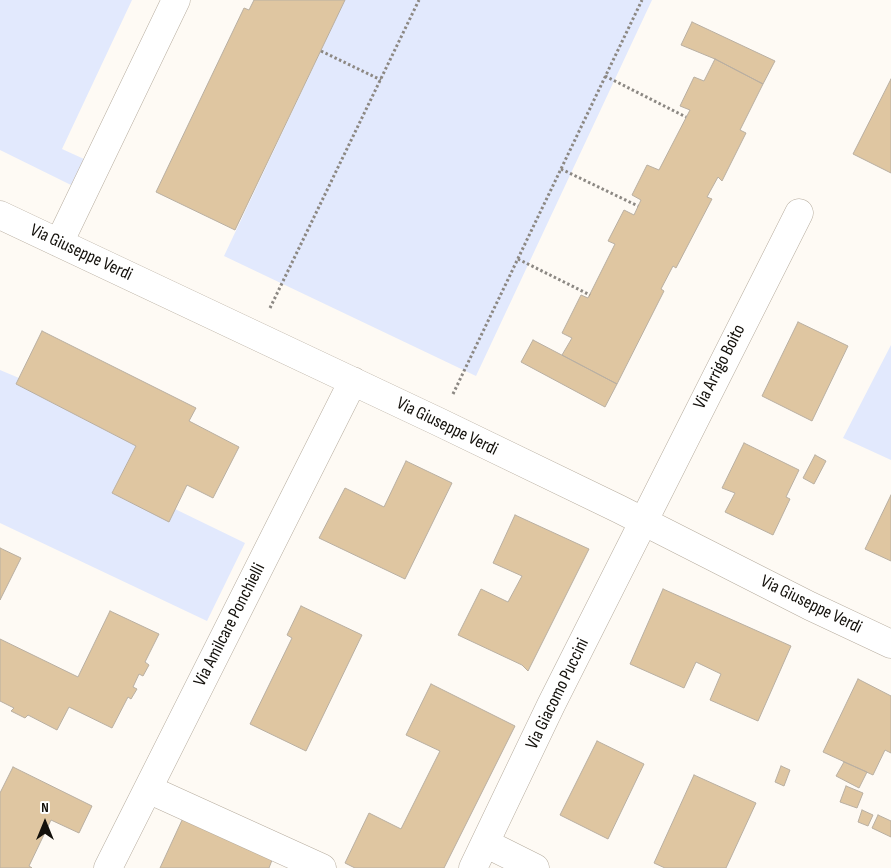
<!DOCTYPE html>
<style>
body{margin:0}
#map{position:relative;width:891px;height:868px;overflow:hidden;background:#fefaf4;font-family:"Sofia Sans Condensed",sans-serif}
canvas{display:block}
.north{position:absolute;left:20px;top:798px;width:50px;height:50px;-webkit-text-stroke:4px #fff;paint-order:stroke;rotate:0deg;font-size:14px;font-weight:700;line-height:20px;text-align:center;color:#13100b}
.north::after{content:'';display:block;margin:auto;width:18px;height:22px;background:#13100b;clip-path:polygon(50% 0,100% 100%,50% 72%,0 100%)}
</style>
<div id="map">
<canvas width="891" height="868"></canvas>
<div class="north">N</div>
</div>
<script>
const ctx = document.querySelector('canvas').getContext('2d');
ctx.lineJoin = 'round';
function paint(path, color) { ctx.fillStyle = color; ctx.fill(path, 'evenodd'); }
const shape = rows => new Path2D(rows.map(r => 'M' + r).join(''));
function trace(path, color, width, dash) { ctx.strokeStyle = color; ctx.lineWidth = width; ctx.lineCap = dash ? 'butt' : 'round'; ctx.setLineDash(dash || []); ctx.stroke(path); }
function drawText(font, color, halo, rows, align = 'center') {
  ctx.font = font + ' "Sofia Sans Condensed",sans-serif'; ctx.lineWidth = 5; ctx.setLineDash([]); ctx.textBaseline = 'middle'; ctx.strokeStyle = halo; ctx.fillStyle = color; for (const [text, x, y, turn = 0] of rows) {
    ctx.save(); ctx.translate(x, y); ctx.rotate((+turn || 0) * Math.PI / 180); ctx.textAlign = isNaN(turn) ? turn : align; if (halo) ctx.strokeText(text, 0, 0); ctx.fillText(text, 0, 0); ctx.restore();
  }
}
const green = shape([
 [0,0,132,0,62,149,84,159,71,185,0,150],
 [345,0,652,0,476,376,224,256],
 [891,345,891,460,843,438],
 [0,370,19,378,16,384,136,446,112,492,169,521,175,509,245,543,207,621,0,523]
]);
const building = shape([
 [254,0,345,0,235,230,156,192,244,8,249,10,254,0],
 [692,22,775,61,763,84,715,59,681,45,692,22],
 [715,59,763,84,740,130,746,133,722,181,718,177,707,197,712,199,676,268,673,266,661,289,664,291,617,384,562,355,572,338,562,333,581,295,588,298,615,244,608,241,624,210,634,215,641,200,632,195,647,165,659,170,690,110,680,106,694,77,704,81,715,59],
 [891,79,891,173,853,154,891,79],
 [798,322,848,346,812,421,762,396,798,322],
 [42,331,196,408,189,421,239,447,213,498,187,485,169,522,112,493,136,446,16,384,42,331],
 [533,340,617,384,605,407,521,362,533,340],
 [744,443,799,470,786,497,790,499,773,535,725,512,735,493,722,488,744,443],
 [815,455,826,461,814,484,803,478,815,455],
 [406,461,452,483,405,579,319,538,345,488,384,507,406,461],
 [891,495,891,561,865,549,891,495],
 [515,515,589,549,528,671,522,665,458,635,481,589,508,602,522,576,493,563,515,515],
 [0,548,21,558,0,600,0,548],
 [663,589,791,646,758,721,710,700,721,674,696,662,684,688,630,664,663,589],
 [301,606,362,635,306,751,250,724,292,638,287,635,301,606],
 [110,611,159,634,145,662,149,665,143,676,139,674,133,687,137,689,131,699,128,697,112,728,69,707,57,730,28,715,25,718,11,711,14,708,0,701,0,639,78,677,110,611],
 [858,679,891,696,891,753,885,750,873,775,823,752,858,679],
 [431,684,515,726,444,868,355,868,345,863,369,813,401,829,440,751,406,735,431,684],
 [597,741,644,764,608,839,560,815,597,741],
 [844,762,867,772,859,788,836,776,844,762],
 [781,766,790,770,784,786,775,782,781,766],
 [13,767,92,806,79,833,51,820,29,866,32,868,0,868,0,793,13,767],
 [694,775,756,803,726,868,665,868,654,863,694,775],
 [846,786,863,793,857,808,840,802,846,786],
 [862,810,873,815,868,826,858,822,862,810],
 [878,815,891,821,891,837,872,828,878,815],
 [183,818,272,860,269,868,160,868,183,818]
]);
const path = shape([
 [321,51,381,80],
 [605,76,686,117],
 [561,169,638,206],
 [518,259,590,295],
 [270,308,419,0],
 [453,394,642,0]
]);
const minor = shape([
 [0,215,439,422,619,509,810,606,891,644],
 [59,243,176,0],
 [148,789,322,868],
 [485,843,535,868],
 [108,868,353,381],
 [473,868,551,705,799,213]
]);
const streetNames = [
 ["Via Giuseppe Verdi",81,253,25],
 ["Via Arrigo Boito",720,367,-63],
 ["Via Giuseppe Verdi",447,427,26],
 ["Via Giuseppe Verdi",811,605,26],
 ["Via Amilcare Ponchielli",230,625,-63],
 ["Via Giacomo Puccini",558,694,-64]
];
paint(green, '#e2e9fd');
paint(building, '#dfc6a1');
trace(building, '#b9afa1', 1);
trace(minor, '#b6ac9e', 29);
trace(path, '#8c8883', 3, [2.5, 2.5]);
trace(minor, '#fff', 28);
drawText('18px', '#13100b', '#fff', streetNames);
</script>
